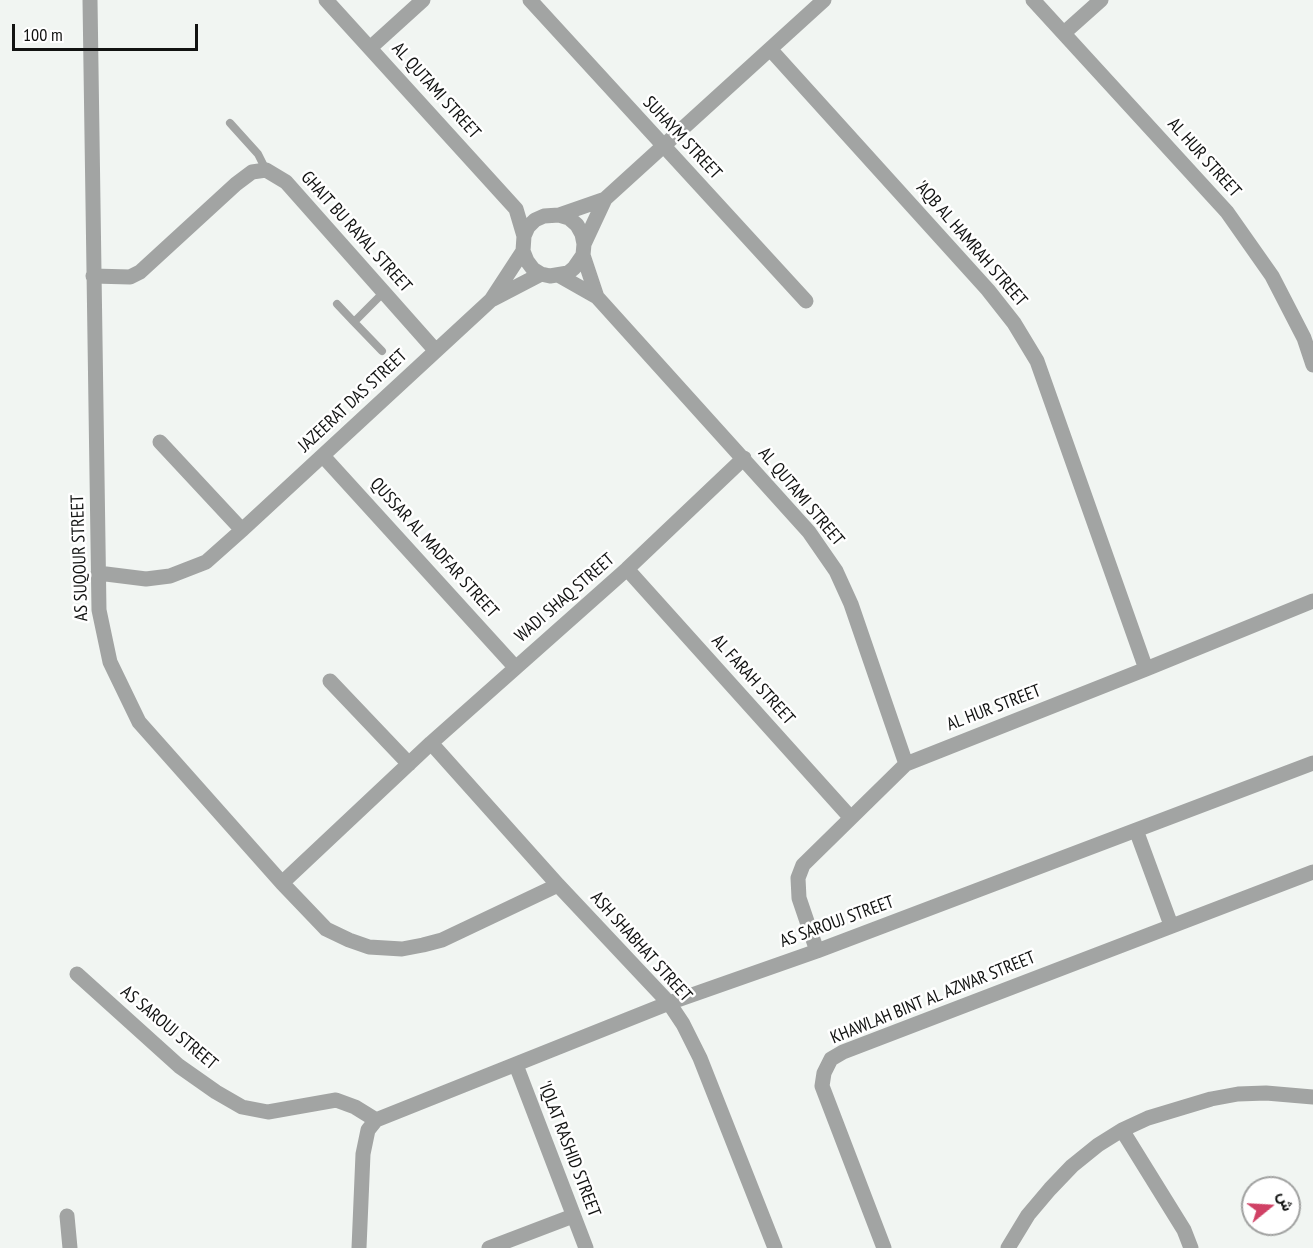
<!DOCTYPE html>
<meta charset="utf-8">
<style>
body{margin:0}
#map{position:relative;width:1313px;height:1248px;overflow:hidden;background:#f1f5f2;font-family:"PT Sans Narrow",Vazirmatn,sans-serif}
canvas{display:block}
.north{position:absolute;left:1241px;top:1176px;width:60px;height:60px;box-sizing:border-box;background:#fff;border:2px solid #a0a1a0;border-radius:50%;rotate:72deg;font-size:16px;font-weight:700;line-height:24px;text-align:center;color:#121312}
.north::after{content:'';display:block;margin:auto;width:21px;height:27px;background:#d04165;clip-path:polygon(50% 0,100% 100%,50% 72%,0 100%)}
.scale{position:absolute;left:12px;top:24px;width:186px;height:27px;box-sizing:border-box;border:3px solid #121312;border-top:0;padding-left:8px;font-size:18px;line-height:21px;white-space:nowrap;color:#121312;-webkit-text-stroke:4px #fff;paint-order:stroke}
</style>
<div id="map">
<canvas width="1313" height="1248"></canvas>
<div class="north">ش</div>
<div class="scale">100 m</div>
</div>
<script>
const ctx = document.querySelector('canvas').getContext('2d');
ctx.lineJoin = 'round';
const shape = rows => new Path2D(rows.map(r => 'M' + r).join(''));
function trace(path, color, width, dash) { ctx.strokeStyle = color; ctx.lineWidth = width; ctx.lineCap = dash ? 'butt' : 'round'; ctx.setLineDash(dash || []); ctx.stroke(path); }
function drawText(font, color, halo, rows, align = 'center') {
  ctx.font = font + ' "PT Sans Narrow",sans-serif'; ctx.lineWidth = 5; ctx.setLineDash([]); ctx.textBaseline = 'middle'; ctx.strokeStyle = halo; ctx.fillStyle = color; for (const [text, x, y, turn = 0] of rows) {
    ctx.save(); ctx.translate(x, y); ctx.rotate((+turn || 0) * Math.PI / 180); ctx.textAlign = isNaN(turn) ? turn : align; if (halo) ctx.strokeText(text, 0, 0); ctx.fillText(text, 0, 0); ctx.restore();
  }
}
const service = shape([
 [230,123,258,154,266,170],
 [337,304,354,322,384,292],
 [354,322,382,351]
]);
const minor = shape([
 [90,0,99,610,110,662,139,722,282,883,326,929,349,940,369,947,402,949,423,945,442,940,558,885],
 [326,0,516,209,524,236],
 [530,0,806,301],
 [1033,0,1227,212,1272,276,1304,338,1313,365],
 [1064,33,1101,0],
 [370,48,423,0],
 [770,49,988,290,1014,323,1037,361,1146,669],
 [559,215,605,199],
 [584,244,605,199,824,0],
 [583,255,574,268,568,273,550,276,541,274,533,269,527,261,523,251,524,236,528,227,535,220,544,216,559,215,569,218,577,225,582,234,584,244,583,255,597,297],
 [93,276,130,277,140,272,236,184,252,172,266,170,286,182,435,350],
 [560,276,597,297,809,532,836,571,851,604,906,764],
 [493,299,541,274],
 [160,442,242,530],
 [323,456,515,667],
 [627,569,850,817],
 [98,573,146,579,170,576,206,562,242,530,491,300,523,251],
 [330,681,409,764],
 [431,743,558,885,669,1003,683,1024,700,1058,775,1248],
 [1136,830,1171,925],
 [282,883,431,743,627,569,744,458],
 [817,951,799,898,798,878,803,865,906,764,1146,669,1313,601],
 [77,974,179,1066,216,1092,242,1107,268,1112,336,1100,355,1107,376,1120],
 [516,1065,586,1248],
 [1122,1130,1184,1230,1191,1248],
 [67,1216,70,1248],
 [359,1248,363,1154,368,1130,376,1120,669,1003,817,951,1313,763],
 [489,1248,573,1216],
 [884,1248,822,1086,824,1073,831,1059,843,1052,1313,872],
 [1008,1248,1028,1215,1050,1189,1072,1166,1098,1145,1122,1130,1148,1118,1211,1099,1238,1094,1266,1093,1313,1097]
]);
const streetNames = [
 ["AL QUTAMI STREET",436,91,48],
 ["SUHAYM STREET",682,138,47],
 ["AL HUR STREET",1204,158,48],
 ["GHAIT BU RAYAL STREET",356,232,48],
 ["'AQB AL HAMRAH STREET",971,244,49],
 ["JAZEERAT DAS STREET",353,401,-43],
 ["AL QUTAMI STREET",801,497,50],
 ["QUSSAR AL MADFAR STREET",434,548,48],
 ["AS SUQOUR STREET",80,558,-92],
 ["WADI SHAQ STREET",565,598,-41],
 ["AL FARAH STREET",753,680,48],
 ["AL HUR STREET",994,708,-21],
 ["AS SAROUJ STREET",837,922,-20],
 ["ASH SHABHAT STREET",641,947,48],
 ["KHAWLAH BINT AL AZWAR STREET",933,998,-22],
 ["AS SAROUJ STREET",169,1028,40],
 ["'IQLAT RASHID STREET",569,1149,69]
];
trace(service, '#a2a4a3', 8);
trace(minor, '#a2a4a3', 15);
drawText('18px', '#121312', '#fff', streetNames);
</script>
